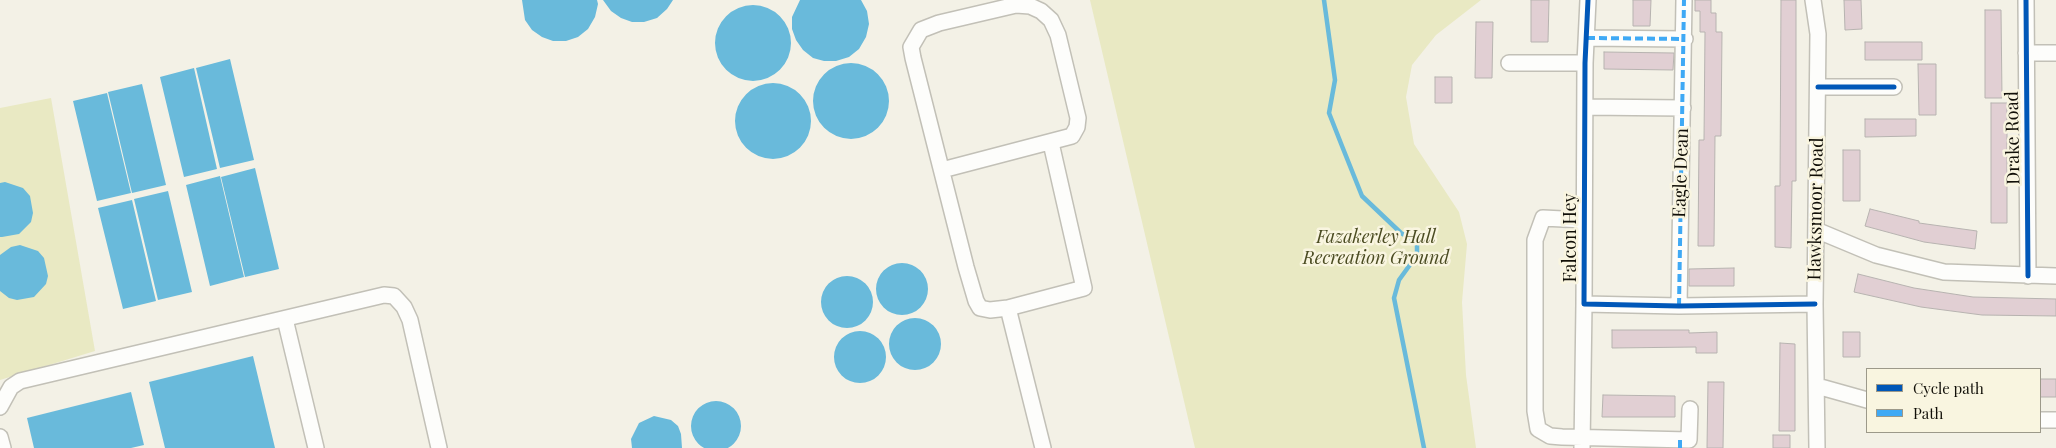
<!DOCTYPE html>
<style>
body{margin:0}
#map{position:relative;width:2056px;height:448px;overflow:hidden;background:#f3f1e6;font-family:"Playfair Display",serif}
canvas{display:block}
.legend{position:absolute;left:1866px;top:368px;width:175px;height:65px;box-sizing:border-box;background:#f9f5e0;border:1px solid #9c998a;margin:0;padding:6px 9px;list-style:none;font-size:15px;color:#110f08}
.legend li{display:flex;align-items:center;gap:10px;height:25px}
.legend b{width:25px;border:1px solid #9c998a}
</style>
<div id="map">
<canvas width="2056" height="448"></canvas>
<ul class="legend">
<li><b style="height:6px;background:#0057b8"></b>Cycle path</li>
<li><b style="height:6px;background:#3fa9f5"></b>Path</li>
</ul>
</div>
<script>
const ctx = document.querySelector('canvas').getContext('2d');
ctx.lineJoin = 'round';
function paint(path, color) { ctx.fillStyle = color; ctx.fill(path, 'evenodd'); }
const shape = rows => new Path2D(rows.map(r => 'M' + r).join(''));
function trace(path, color, width, dash) { ctx.strokeStyle = color; ctx.lineWidth = width; ctx.lineCap = dash ? 'butt' : 'round'; ctx.setLineDash(dash || []); ctx.stroke(path); }
function drawText(font, color, halo, rows, align = 'center') {
  ctx.font = font + ' "Playfair Display",serif'; ctx.lineWidth = 5; ctx.setLineDash([]); ctx.textBaseline = 'middle'; ctx.strokeStyle = halo; ctx.fillStyle = color; for (const [text, x, y, turn = 0] of rows) {
    ctx.save(); ctx.translate(x, y); ctx.rotate((+turn || 0) * Math.PI / 180); ctx.textAlign = isNaN(turn) ? turn : align; if (halo) ctx.strokeText(text, 0, 0); ctx.fillText(text, 0, 0); ctx.restore();
  }
}
const green = shape([
 [1090,0,1481,0,1436,35,1412,65,1406,97,1414,144,1459,212,1467,244,1462,302,1466,375,1476,448,1195,448],
 [51,98,95,351,0,380,0,108]
]);
const water = shape([
 [522,0,597,0,598,4,595,17,588,29,578,37,566,41,553,41,542,37,532,30,525,20],
 [603,0,673,0,667,9,657,18,644,22,632,22,621,18,611,11],
 [800,0,861,0,867,11,869,24,866,37,859,49,849,57,836,61,824,61,813,58,803,50,796,40,792,29,792,17],
 '715 43a38 38 0 1 1 76 0a38 38 0 1 1-76 0Z',
 [230,59,254,160,220,168,196,68],
 '813 101a38 38 0 1 1 76 0a38 38 0 1 1-76 0Z',
 [194,68,217,169,184,177,160,77],
 '735 121a38 38 0 1 1 76 0a38 38 0 1 1-76 0Z',
 [142,84,166,185,132,193,108,92],
 [107,93,131,193,97,201,73,101],
 [255,168,279,269,245,277,221,177],
 [220,176,244,277,210,286,186,185],
 [5,182,23,188,30,196,33,213,31,222,19,234,2,237,0,237,0,183],
 [168,191,192,292,158,300,134,199],
 [132,200,156,301,123,309,98,208],
 [20,245,38,251,44,258,48,276,46,284,34,297,17,300,9,298,0,291,0,255,11,247],
 '876 289a26 26 0 1 1 52 0a26 26 0 1 1-52 0Z',
 '821 302a26 26 0 1 1 52 0a26 26 0 1 1-52 0Z',
 '889 344a26 26 0 1 1 52 0a26 26 0 1 1-52 0Z',
 '834 357a26 26 0 1 1 52 0a26 26 0 1 1-52 0Z',
 [253,356,275,448,165,448,149,382],
 [131,392,144,445,131,448,34,448,27,418],
 '691 426a25 25 0 1 1 50 0a25 25 0 1 1-50 0Z',
 [654,416,671,420,678,426,681,434,682,448,632,448,631,439,639,423]
]);
const stream = shape([
 [1324,0,1335,80,1329,113,1342,146,1362,196,1401,233,1417,242,1417,255,1399,280,1394,298,1424,448]
]);
const building = shape([
 [1531,0,1549,0,1548,42,1531,42,1531,0],
 [1633,0,1651,0,1650,26,1633,26,1633,0],
 [1695,0,1711,0,1711,13,1716,13,1716,32,1722,32,1721,136,1715,136,1714,246,1698,246,1699,140,1704,140,1705,32,1700,32,1700,11,1695,11,1695,0],
 [1781,0,1796,0,1796,181,1792,181,1791,248,1775,247,1775,186,1780,186,1781,0],
 [1844,0,1861,0,1862,29,1845,30,1844,0],
 [1985,10,2001,10,2002,98,1985,98,1985,10],
 [1476,22,1493,22,1492,78,1475,78,1476,22],
 [1865,42,1922,42,1922,60,1865,60,1865,42],
 [1604,52,1674,53,1673,70,1604,69,1604,52],
 [1918,64,1936,64,1936,115,1919,115,1918,64],
 [1435,77,1452,77,1452,103,1435,103,1435,77],
 [1991,103,2007,103,2007,223,1991,223,1991,103],
 [1865,119,1916,119,1916,136,1865,137,1865,119],
 [1843,150,1860,150,1860,201,1843,201,1843,150],
 [1870,209,1919,221,1919,223,1977,231,1975,249,1924,242,1865,226,1870,209],
 [1734,268,1734,286,1689,286,1689,269,1734,268],
 [1858,274,1914,288,1973,297,2056,299,2056,316,1982,315,1921,307,1854,292,1858,274],
 [1612,330,1689,330,1689,333,1717,332,1717,353,1696,353,1696,347,1612,348,1612,330],
 [1843,332,1860,332,1860,357,1843,357,1843,332],
 [1780,343,1795,344,1795,431,1779,431,1780,343],
 [2040,379,2056,379,2056,397,2040,397,2040,379],
 [1708,382,1724,382,1723,448,1707,448,1708,382],
 [1603,395,1675,396,1675,417,1602,417,1603,395],
 [1773,435,1790,435,1790,448,1773,448,1773,435]
]);
const minor = shape([
 [1588,0,1585,63,1584,304,1679,306,1815,304],
 [1813,0,1818,34,1815,304,1817,448],
 [2026,0,2028,276],
 [1587,38,1685,39],
 [2026,53,2056,53],
 [1509,63,1585,63],
 [1818,87,1894,87],
 [1586,107,1683,108],
 [942,170,1072,136,1077,127,1078,118,1058,35,1051,20,1041,11,1030,6,1016,5,939,23,921,30,911,47,913,58,966,267,976,301,980,308,990,310,1008,308,1043,448],
 [1583,220,1543,218,1535,240,1535,411,1538,429,1550,436,1562,437,1689,440,1690,409],
 [1816,230,1876,255,1944,272,2056,276],
 [1679,306,1684,0],
 [1008,308,1084,288,1051,143],
 [285,319,316,448],
 [1817,386,1867,400],
 [0,407,11,387,20,381,384,295,394,296,404,307,410,320,439,448],
 [2040,420,2056,420],
 [0,437,3,448],
 [1582,448,1584,304]
]);
const quiet = shape([
 [1587,38,1685,39],
 [1679,306,1684,0],
 [1680,448,1680,439]
]);
const cycleway = shape([
 [1588,0,1585,63,1584,304,1679,306,1815,304],
 [2026,0,2028,276],
 [1818,87,1894,87]
]);
const streetNames = [
 ["Drake Road",2013,138,-91],
 ["Eagle Dean",1681,173,-88],
 ["Hawksmoor Road",1816,209,-89],
 ["Falcon Hey",1570,238,-90]
];
const parkNames = [
 ["Fazakerley Hall",1376,237],
 ["Recreation Ground",1376,258]
];
paint(green, '#e9e9c3');
paint(water, '#69badb');
trace(stream, '#69badb', 4.5);
paint(building, '#e1cfd3');
trace(building, '#b7b3b0', 1);
trace(minor, '#c2c0b7', 18);
trace(minor, '#fdfdfb', 15);
trace(quiet, '#3fa9f5', 4, [8, 4]);
trace(cycleway, '#0057b8', 5);
drawText('18px', '#110f08', '#f9f5e0', streetNames);
drawText('italic 18px', '#4b4c22', '#f9f5e0', parkNames);
</script>
